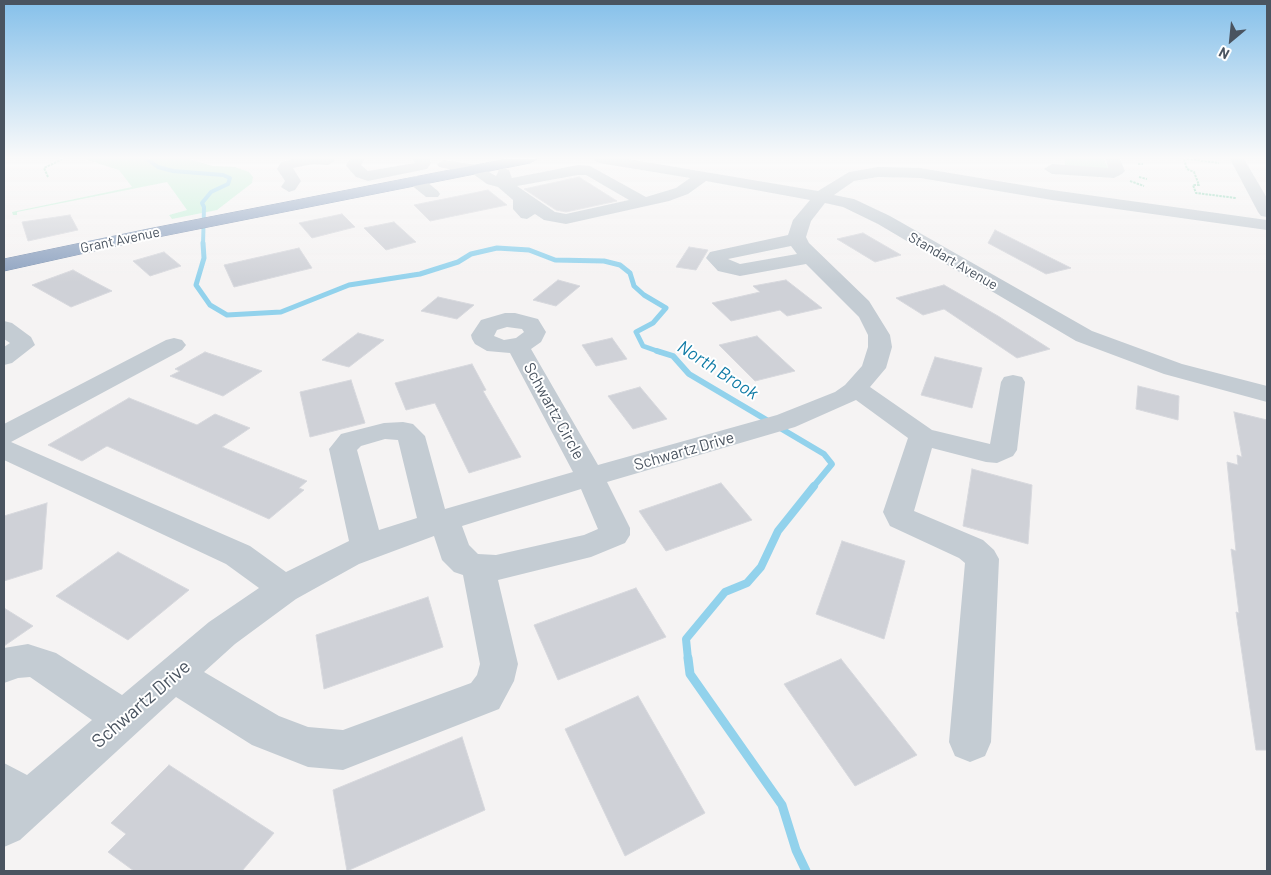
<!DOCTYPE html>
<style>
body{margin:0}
#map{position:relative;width:1271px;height:875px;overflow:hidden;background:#f5f3f3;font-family:Barlow,sans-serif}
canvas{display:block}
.frame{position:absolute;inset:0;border:5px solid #4a5460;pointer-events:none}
.north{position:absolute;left:1206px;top:15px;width:50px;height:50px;-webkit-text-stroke:4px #fff;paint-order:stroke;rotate:208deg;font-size:14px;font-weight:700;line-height:20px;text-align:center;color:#4a5460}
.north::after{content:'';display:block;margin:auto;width:18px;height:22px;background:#4a5460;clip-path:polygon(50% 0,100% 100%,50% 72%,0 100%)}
</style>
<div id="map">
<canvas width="1271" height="875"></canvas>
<div class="frame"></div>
<div class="north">N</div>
</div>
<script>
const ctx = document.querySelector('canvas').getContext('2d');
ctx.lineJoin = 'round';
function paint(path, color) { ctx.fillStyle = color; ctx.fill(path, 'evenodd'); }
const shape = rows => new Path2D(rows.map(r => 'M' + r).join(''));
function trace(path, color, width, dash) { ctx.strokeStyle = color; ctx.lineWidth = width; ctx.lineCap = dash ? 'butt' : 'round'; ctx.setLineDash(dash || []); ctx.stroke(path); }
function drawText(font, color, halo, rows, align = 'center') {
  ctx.font = font + ' Barlow,sans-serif'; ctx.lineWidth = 4; ctx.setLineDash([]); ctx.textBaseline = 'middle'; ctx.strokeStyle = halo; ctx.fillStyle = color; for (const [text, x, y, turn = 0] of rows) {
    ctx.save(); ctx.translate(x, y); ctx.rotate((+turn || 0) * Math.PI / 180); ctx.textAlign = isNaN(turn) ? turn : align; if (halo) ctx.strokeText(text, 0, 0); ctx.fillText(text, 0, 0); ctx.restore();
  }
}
const green = shape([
 [84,159,190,159,212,166,235,167,249,172,253,177,252,183,217,210,172,219,169,215,187,210,167,182,17,212,17,215,13,215,12,212,132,187,119,170],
 [1065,159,1104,159,1108,169,1065,168]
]);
const streamFar4 = shape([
 [147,159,158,167,173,171,223,175,230,178,228,184,211,192,202,203,204,207,203,245]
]);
const streamFar3 = shape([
 [203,243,204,258,196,285,210,305,227,315,281,312,349,285,420,274,458,262,471,254,497,248,529,250,555,260,604,261,620,265,630,273,634,286,644,295,666,308,653,323,636,332,643,346,660,352]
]);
const streamFar2 = shape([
 [657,351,673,356,689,374,824,454,832,464,813,487]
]);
const streamFar1 = shape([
 [688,659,686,639,725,592,747,583,761,567,778,531,814,486]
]);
const stream = shape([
 [688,658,690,674,782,805,796,850,806,871]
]);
const building = shape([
 [579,177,617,201,566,212,556,210,524,189,579,177],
 [488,190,507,205,430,221,414,205,488,190],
 [342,214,355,227,312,238,299,223,342,214],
 [70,215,78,230,28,241,22,222,70,215],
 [394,222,416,242,386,250,364,228,394,222],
 [995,230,1071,268,1046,274,988,243,995,230],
 [863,233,901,255,875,262,837,239,863,233],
 [689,247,708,250,696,270,676,267,689,247],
 [299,248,312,268,234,287,224,265,299,248],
 [164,252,181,266,150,276,133,261,164,252],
 [73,270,91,280,112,291,71,307,32,285,73,270],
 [558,280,580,286,556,306,533,300,558,280],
 [786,280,822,308,787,316,780,310,731,321,712,303,760,292,753,286,786,280],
 [944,285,998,316,1050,349,1017,358,944,309,923,315,896,298,944,285],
 [438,297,474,305,457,319,421,311,438,297],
 [358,333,384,340,349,367,322,360,358,333],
 [757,336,795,371,755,381,719,345,757,336],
 [612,338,627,359,596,366,582,345,612,338],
 [205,352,262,371,223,396,170,376,180,371,175,369,205,352],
 [935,357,982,368,972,408,921,395,935,357],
 [472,364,486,390,483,391,521,457,469,473,435,403,406,410,395,383,472,364],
 [351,380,365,423,310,437,300,392,351,380],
 [1138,386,1179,396,1178,420,1136,409,1138,386],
 [640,387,667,419,633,429,608,396,640,387],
 [129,398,197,425,215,414,250,428,222,447,307,481,299,488,304,490,269,519,107,446,82,461,48,445,129,398],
 [1234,412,1267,420,1267,750,1256,750,1236,612,1239,613,1231,549,1236,551,1227,462,1238,465,1237,455,1242,457,1234,412],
 [972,469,1032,485,1028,544,963,526,972,469],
 [721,483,752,520,666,551,639,511,721,483],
 [47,503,42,569,4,581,4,516,47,503],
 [842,541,905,561,884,639,816,614,842,541],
 [118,552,189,590,128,640,56,596,118,552],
 [636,588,666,637,558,680,534,625,636,588],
 [428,597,443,647,324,689,316,635,428,597],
 [4,608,33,626,4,646,4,608],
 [841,659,917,755,855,786,784,684,841,659],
 [638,696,705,813,625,856,565,729,638,696],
 [462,737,485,810,347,871,333,790,462,737],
 [169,765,274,833,242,871,134,871,108,852,126,834,111,823,169,765]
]);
const path = shape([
 [1184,159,1187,169,1194,172,1199,185,1193,185,1196,193,1236,198],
 [1187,159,1219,163],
 [1138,164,1143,164],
 [48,177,44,168,63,159],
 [1139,177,1147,179],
 [1130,181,1144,186]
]);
const minor = shape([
 [293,159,334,159,335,161,328,165,313,164,293,168,301,181,295,190,289,192,281,187,285,181,277,169,281,162,293,159],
 [350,159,365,159,361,165,368,171,415,163,412,159,429,159,431,163,427,169,368,181,356,177,348,168,346,165,350,159],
 [592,159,628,159,818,191,849,172,878,167,920,168,1052,190,1267,220,1267,230,1052,200,920,178,878,177,854,181,834,195,854,199,890,216,1092,331,1182,364,1267,386,1267,402,1164,374,1076,341,878,224,843,207,825,203,811,221,806,237,809,243,869,301,890,335,892,347,886,368,870,387,932,430,990,444,1001,382,1004,377,1013,375,1022,377,1025,382,1017,450,1013,456,997,463,986,462,932,448,914,511,983,540,994,550,999,559,991,742,985,756,970,762,955,756,949,742,965,563,959,558,890,526,883,512,908,438,856,400,795,427,607,482,630,528,630,535,625,543,591,557,498,580,518,664,514,681,499,709,343,770,308,767,252,745,176,697,20,840,4,847,4,763,27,775,92,720,30,677,18,678,4,683,4,648,28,644,56,653,122,695,209,622,259,588,226,564,4,460,4,424,166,340,174,338,182,340,186,345,182,350,11,442,250,546,286,572,349,541,329,449,341,434,384,423,403,422,413,424,425,436,445,509,573,472,510,353,487,351,475,344,472,339,471,335,481,320,505,313,515,313,538,319,546,332,541,342,531,349,598,465,777,415,835,392,845,385,862,366,868,347,868,335,859,317,806,264,740,276,718,271,706,258,710,252,788,235,793,220,810,200,706,181,688,194,669,201,566,224,544,220,535,214,527,219,521,218,513,209,513,200,498,187,487,184,473,174,439,167,437,164,444,160,477,165,496,176,499,170,504,168,509,170,512,178,578,165,590,166,646,197,676,188,690,178,599,163,592,159],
 [578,175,586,175,629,200,566,214,555,212,517,186,578,175],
 [791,246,797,254,740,264,728,259,791,246],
 [507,327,522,329,524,332,516,338,504,340,494,336,497,330,507,327],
 [385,439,398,440,417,518,379,530,357,450,361,446,385,439],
 [581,489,598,529,584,535,496,555,478,554,469,545,462,526,581,489],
 [434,536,442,560,454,572,463,575,480,664,477,675,471,683,343,730,308,727,279,716,204,672,235,644,296,599,359,564,434,536],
 [1106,159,1120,159,1125,171,1122,174,1114,178,1052,174,1044,169,1052,164,1108,168,1106,159],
 [1230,159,1244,159,1267,198,1267,217,1261,216,1258,212,1230,159],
 [416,176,422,178,438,191,440,194,438,197,426,197,410,184,408,181,410,178,416,176],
 [4,321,12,323,31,337,35,345,12,363,4,365,4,347,10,343,4,339,4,321]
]);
const highway = shape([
 [506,159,537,159,530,163,148,239,4,271,4,259,148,229,506,159]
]);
const farStreetnames = [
 ["Grant Avenue",120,240,-12],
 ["Standart Avenue",953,261,30]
];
const streetNames = [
 ["Schwartz Circle",554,411,61],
 ["Schwartz Drive",684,451,-16]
];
const waterNames = [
 ["North Brook",718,370,33]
];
const nearStreetnames = [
 ["Schwartz Drive",141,704,-41]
];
paint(green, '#c3f0d8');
trace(streamFar4, '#92d2ec', 4);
trace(streamFar3, '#92d2ec', 5);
trace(streamFar2, '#92d2ec', 6);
trace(streamFar1, '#92d2ec', 8);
trace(stream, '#92d2ec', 9);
paint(building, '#cfd1d7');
trace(building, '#d7d8dd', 1);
trace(highway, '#778cab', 1);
trace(path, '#7cceab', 2, [2.5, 1]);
paint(minor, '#c4ccd3');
paint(highway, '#8ca1bf');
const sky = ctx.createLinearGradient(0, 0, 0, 282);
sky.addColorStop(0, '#85c0ea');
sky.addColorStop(0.56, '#fafafa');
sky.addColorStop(1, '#fafafa00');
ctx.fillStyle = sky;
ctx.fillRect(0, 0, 1271, 282);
drawText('14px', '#4a5460', '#fff', farStreetnames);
drawText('16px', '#4a5460', '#fff', streetNames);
drawText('italic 18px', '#0f7ba6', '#fff', waterNames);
drawText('19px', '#4a5460', '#fff', nearStreetnames);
</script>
